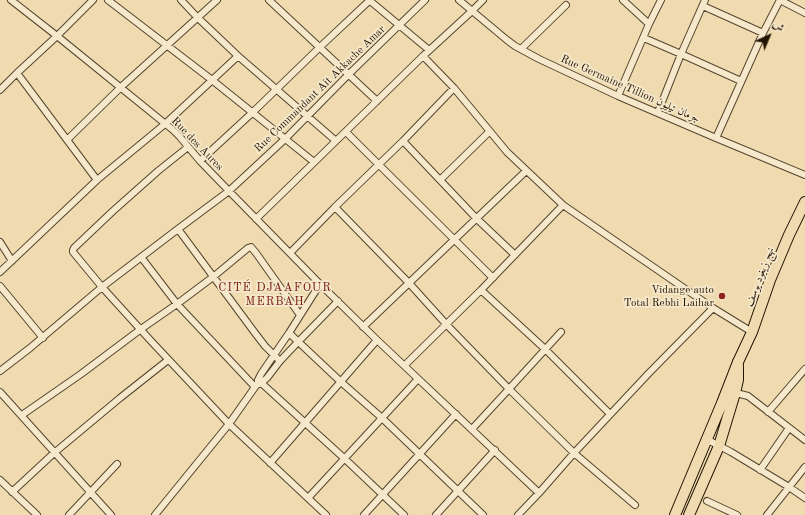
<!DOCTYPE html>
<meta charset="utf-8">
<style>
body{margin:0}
#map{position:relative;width:805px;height:515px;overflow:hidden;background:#efdbaf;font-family:"Old Standard TT",Amiri,serif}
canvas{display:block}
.north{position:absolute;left:749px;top:16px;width:40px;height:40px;-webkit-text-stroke:3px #f5e8cb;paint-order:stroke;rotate:44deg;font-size:11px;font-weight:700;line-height:16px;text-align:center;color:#221303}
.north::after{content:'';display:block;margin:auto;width:14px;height:18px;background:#221303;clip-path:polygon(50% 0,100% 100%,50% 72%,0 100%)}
</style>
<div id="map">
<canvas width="805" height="515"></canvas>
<div class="north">ش</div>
</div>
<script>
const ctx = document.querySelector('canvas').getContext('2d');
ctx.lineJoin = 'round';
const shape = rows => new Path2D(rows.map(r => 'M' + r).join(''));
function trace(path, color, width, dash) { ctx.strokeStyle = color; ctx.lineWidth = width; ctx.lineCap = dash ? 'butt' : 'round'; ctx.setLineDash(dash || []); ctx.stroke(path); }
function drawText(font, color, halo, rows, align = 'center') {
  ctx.font = font + ' "Old Standard TT",Amiri,serif'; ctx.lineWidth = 3.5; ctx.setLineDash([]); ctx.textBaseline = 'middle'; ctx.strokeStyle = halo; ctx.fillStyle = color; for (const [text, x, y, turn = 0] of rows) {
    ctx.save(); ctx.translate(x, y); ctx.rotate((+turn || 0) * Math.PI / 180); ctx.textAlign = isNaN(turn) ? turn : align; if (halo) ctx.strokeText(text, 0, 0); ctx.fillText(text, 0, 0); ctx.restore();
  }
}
const minor = shape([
 [11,0,57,36,173,130,180,137,200,161,229,191,320,284,377,340,539,493],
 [93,0,57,36,17,73,97,180],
 [108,0,212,80,314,162],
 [181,0,197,17,238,56,336,141],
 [269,0,377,101],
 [369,0,429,50],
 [459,0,507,40,515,46,539,59,618,96,716,138,805,175],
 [780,0,805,13],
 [703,6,763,33],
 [649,24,661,0],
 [644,38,681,54,741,81],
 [521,49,566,5],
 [423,56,454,88,507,152,563,205,713,308],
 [0,90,17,73],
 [618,96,649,24,623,0],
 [658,112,681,54,705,0],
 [346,132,493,278],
 [716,138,763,33,780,0],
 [67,140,121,87,217,0],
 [403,141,476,218,515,255],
 [188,147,158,171,113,211,74,248,73,250,73,252,102,287,151,341,229,424,326,515],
 [200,161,252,113,320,47,370,0],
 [440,180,489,132],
 [335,207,409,283,446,324,509,389,574,453,635,505],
 [256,219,423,56,472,11,483,0],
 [178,229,255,333,265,346,280,361],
 [0,242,12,261],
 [290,253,335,207,403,141,454,88],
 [141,257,177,304,255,387],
 [0,272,97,180,165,124,238,56],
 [0,286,43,338],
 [481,290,545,349,610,414],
 [363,327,526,171],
 [289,333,341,382,382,418,483,515],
 [405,365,481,290,563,205],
 [0,371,30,348,102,287,178,229,229,191,285,139,349,74,425,0],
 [258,380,345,459,404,515],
 [259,384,261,383,267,378,280,361,298,342,338,301],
 [0,392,111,515],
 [732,392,748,396,805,440],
 [768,412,805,369],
 [22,415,81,374,141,329,177,304,213,277,248,248,251,247,256,253,300,315],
 [472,429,509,389,561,332],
 [706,439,731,452,789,487,805,498],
 [270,463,377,340],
 [760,470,789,428],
 [0,480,37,515],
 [12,492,54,453,120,398,168,360],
 [308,498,418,379],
 [707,501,737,515],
 [69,515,117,464],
 [155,515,229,424,255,387,257,385,259,378,261,374,289,333,320,284],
 [364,515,456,414],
 [436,515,495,450],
 [518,515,539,493,574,453,649,373,713,308,752,332],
 [767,515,805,467]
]);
const primary = shape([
 [738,362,752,332,770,280,789,235,805,202]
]);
const trunk = shape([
 [675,515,722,403,738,362],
 [689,515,719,446,735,393,738,380,738,366]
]);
const markers = [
 [722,296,4,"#8f2418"]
];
const streetNames = [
 ["Rue Commandant Ait Akkache Amar",320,89,-44],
 ["Rue Germaine Tillion جرمان تيليون",630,89,24],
 ["Rue des Aures",197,144,46],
 ["نهج زيغود يوسف",760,277,-69]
];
const poiNames = [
 ["Vidange auto",714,290],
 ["Total Rebhi Laihar",714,303]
];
const neighbourhoodNames = [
 ["CITÉ DJAAFOUR",275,288],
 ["MERBAH",275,302]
];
trace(minor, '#55452e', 8);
trace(primary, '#221303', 12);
trace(trunk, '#221303', 12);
trace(minor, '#f5e8cb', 6);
trace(primary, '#efdbaf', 10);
trace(trunk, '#efdbaf', 10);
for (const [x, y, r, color] of markers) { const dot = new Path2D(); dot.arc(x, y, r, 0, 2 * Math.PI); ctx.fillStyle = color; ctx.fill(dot); trace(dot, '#f5e8cb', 1.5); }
drawText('11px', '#221303', '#f5e8cb', streetNames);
drawText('11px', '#221303', '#f5e8cb', poiNames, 'right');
ctx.letterSpacing = '1px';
drawText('12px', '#7a1f14', '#f5e8cb', neighbourhoodNames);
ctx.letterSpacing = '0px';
</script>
